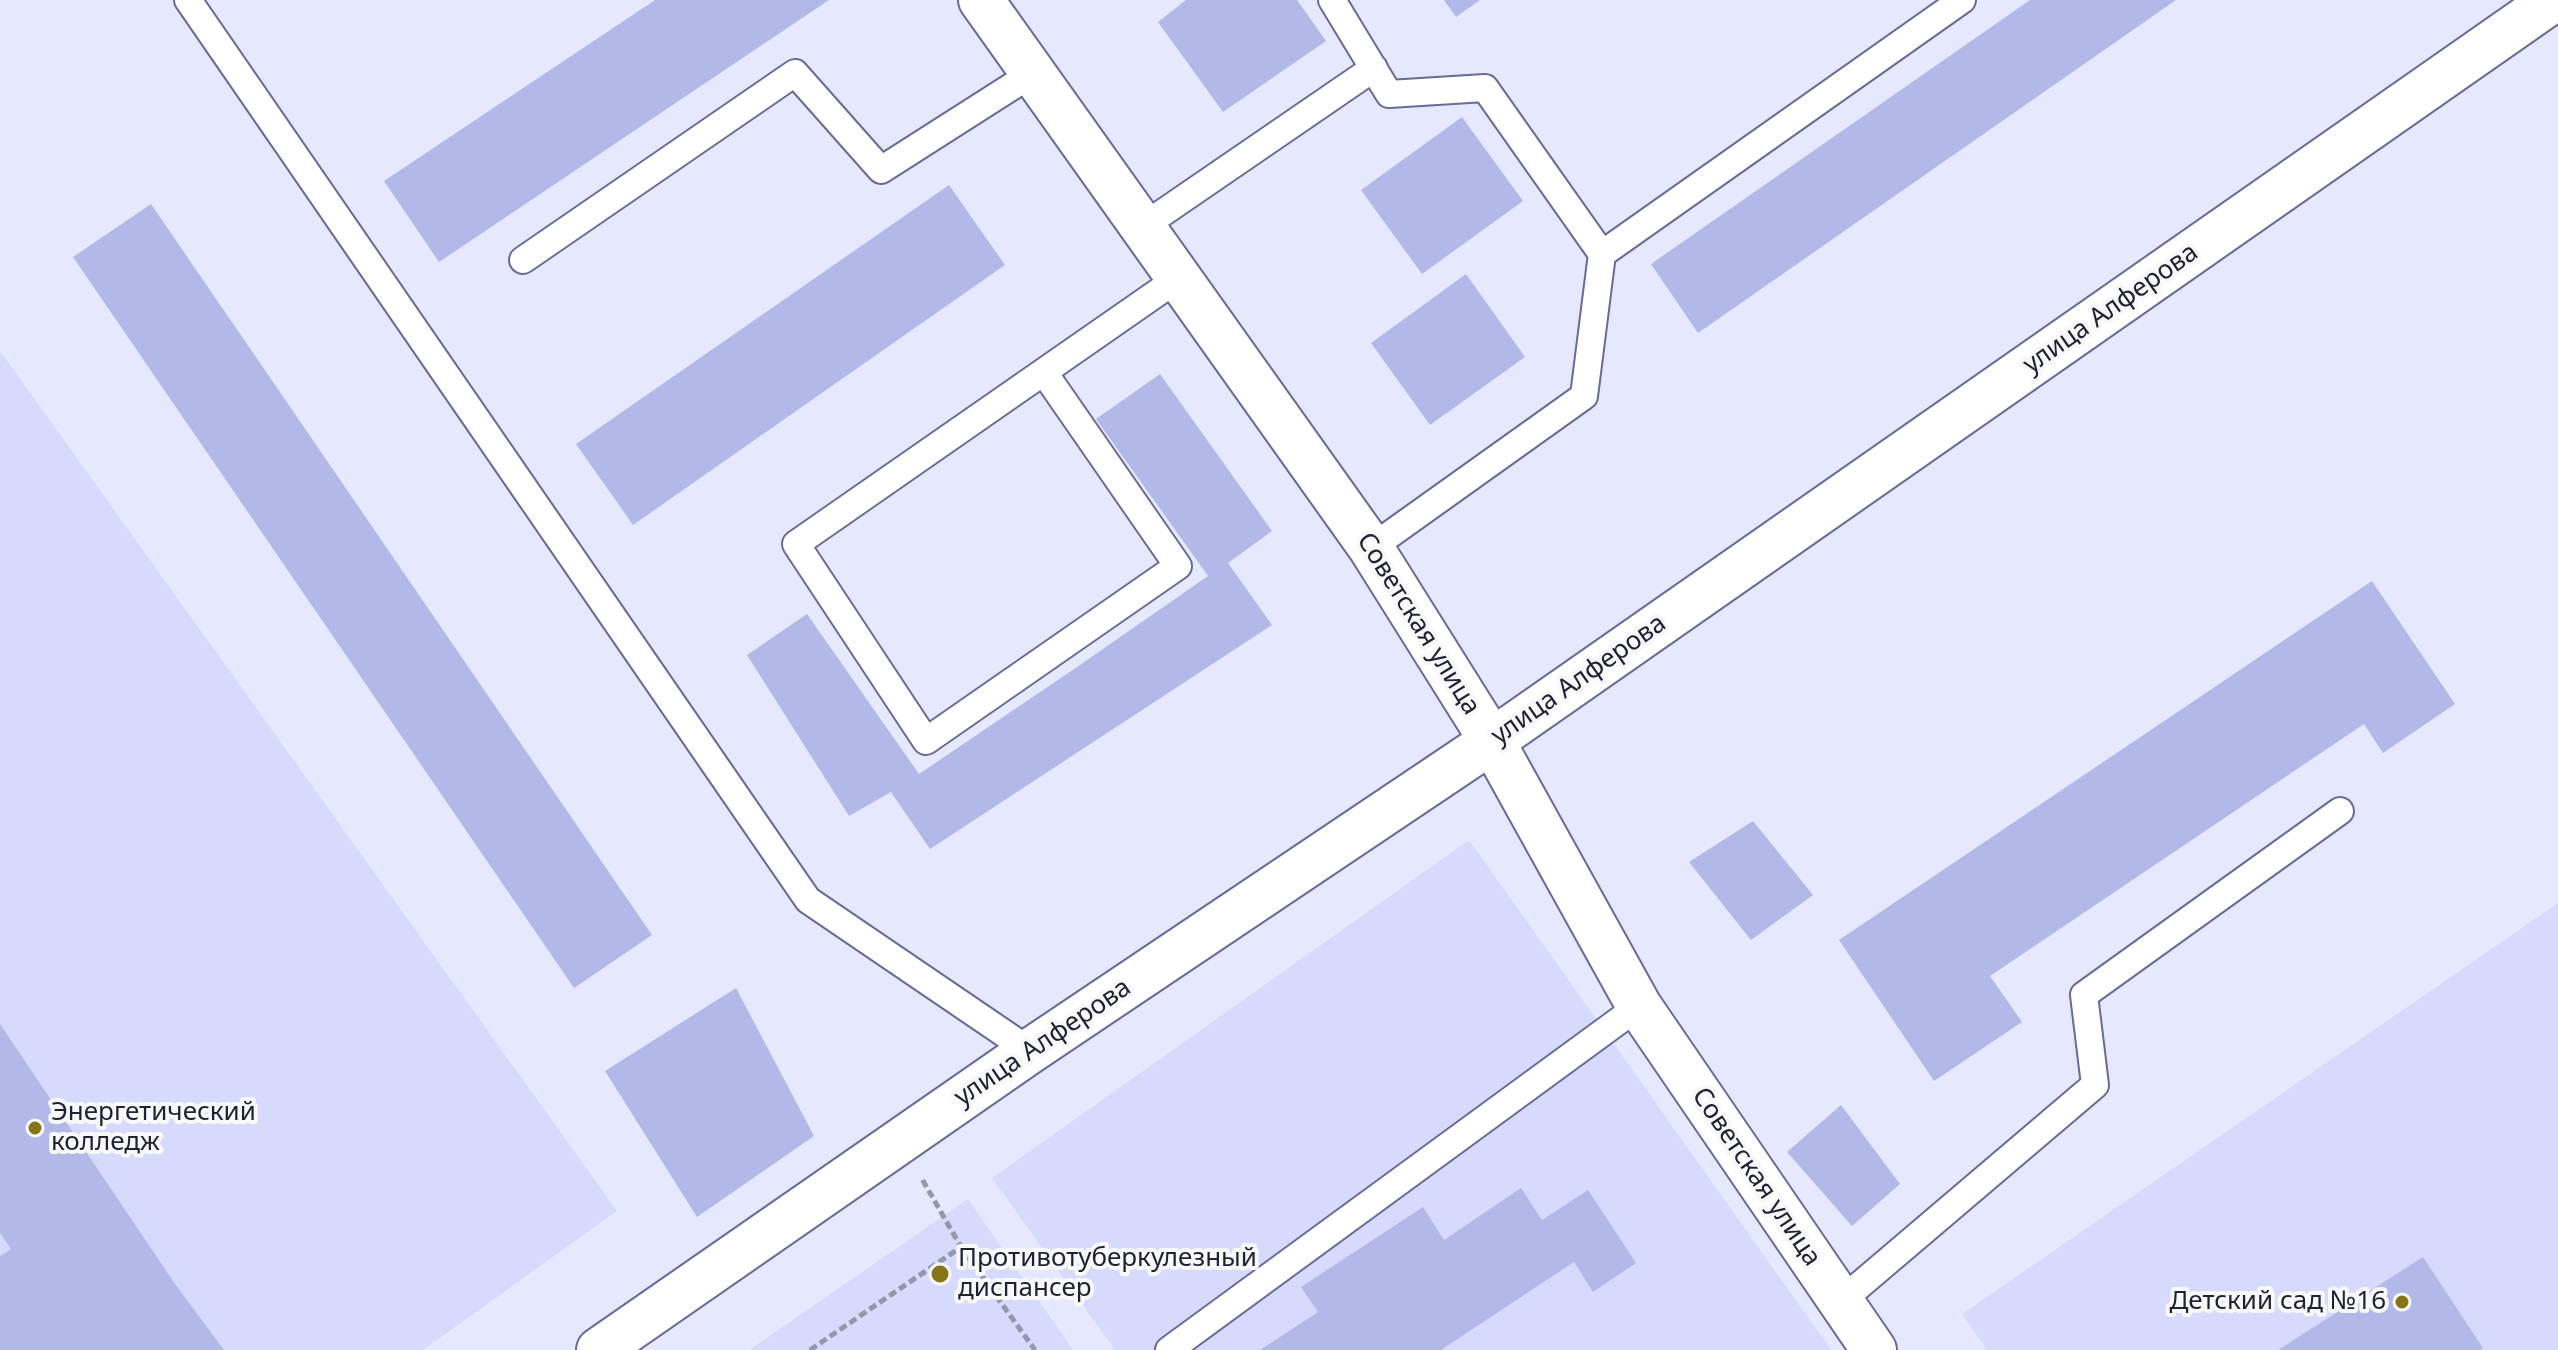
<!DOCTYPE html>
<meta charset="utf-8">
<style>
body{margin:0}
canvas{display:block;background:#e6e9fd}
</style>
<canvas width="2558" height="1350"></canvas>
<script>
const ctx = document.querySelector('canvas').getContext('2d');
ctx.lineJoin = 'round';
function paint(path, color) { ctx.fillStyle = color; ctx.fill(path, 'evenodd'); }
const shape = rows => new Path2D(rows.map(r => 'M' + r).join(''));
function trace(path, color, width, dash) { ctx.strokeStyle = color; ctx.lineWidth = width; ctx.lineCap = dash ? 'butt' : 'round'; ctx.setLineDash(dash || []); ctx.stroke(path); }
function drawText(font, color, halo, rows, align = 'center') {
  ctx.font = font + ' "Noto Sans",sans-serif'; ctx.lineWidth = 8; ctx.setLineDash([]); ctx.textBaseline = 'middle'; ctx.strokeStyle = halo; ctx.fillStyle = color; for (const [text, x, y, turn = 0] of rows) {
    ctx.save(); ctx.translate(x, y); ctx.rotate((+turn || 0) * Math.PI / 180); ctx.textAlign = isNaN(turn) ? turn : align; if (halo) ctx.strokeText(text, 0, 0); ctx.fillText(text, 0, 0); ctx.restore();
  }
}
const built = shape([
 [0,351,617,1211,423,1350,0,1350],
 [1469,840,1831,1350,1115,1350,992,1178],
 [2558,903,2558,1350,1987,1350,1962,1314],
 [968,1199,1073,1350,749,1350]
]);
const building = shape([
 [655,0,829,0,439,262,384,181],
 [1186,0,1297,0,1326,41,1223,112,1158,22],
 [1444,0,1480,0,1456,17],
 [2030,0,2176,0,1698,333,1651,264],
 [1462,117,1523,201,1422,274,1361,190],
 [949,185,1005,265,633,525,576,444],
 [151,204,652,935,574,988,73,257],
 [1466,274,1525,357,1430,425,1371,343],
 [1160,374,1272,531,1228,563,1272,625,930,849,891,792,849,816,747,655,807,614,919,774,1077,667,1208,576,1096,419],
 [2372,581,2455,704,2383,753,2364,724,1990,976,2022,1022,1934,1081,1839,940],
 [1753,821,1813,895,1751,940,1689,862],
 [736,988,814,1136,697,1217,605,1071],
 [0,1024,175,1284,224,1350,0,1350,0,1256,11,1249,0,1233],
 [1841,1105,1900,1184,1852,1226,1787,1152],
 [1521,1188,1542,1220,1588,1190,1636,1263,1593,1292,1574,1262,1441,1350,1260,1350,1318,1312,1301,1287,1423,1207,1444,1240],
 [2423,1257,2483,1348,2480,1350,2278,1350]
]);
const path = shape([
 [961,1247,1035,1350],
 [810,1350,961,1247,922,1179]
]);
const service = shape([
 [188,0,808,900,1030,1051],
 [1332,0,1389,94,1485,88,1602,254,1584,396,1371,548],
 [1142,227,1374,68],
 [1602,254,1962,0],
 [523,260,795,73,881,170,1033,73],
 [1045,374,1178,566,926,741,796,544,1180,277],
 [1841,1301,2095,1085,2084,995,2340,811],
 [1169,1350,1639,1006]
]);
const minor = shape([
 [981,0,1371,548,1492,741,1639,1006,1874,1350],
 [599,1350,1030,1051,1492,741,2553,0]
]);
const markers = [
 [35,1128,8,"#857518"],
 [940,1274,10,"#857518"],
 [2402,1302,8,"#857518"]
];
const streetNames = [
 ["улица Алферова",2111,309,-35],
 ["Советская улица",1418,624,58],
 ["улица Алферова",1579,680,-35],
 ["улица Алферова",1043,1043,-34],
 ["Советская улица",1756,1177,56]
];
const poiNames = [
 ["Энергетический",51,1113],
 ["колледж",51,1143],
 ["Противотуберкулезный",958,1259],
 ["диспансер",958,1289],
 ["Детский сад №16",2386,1302,"right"]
];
paint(built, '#d6dbfd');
paint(building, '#b2b9e9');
trace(service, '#666b97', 30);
trace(minor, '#666b97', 48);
trace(path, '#9497aa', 5, [8, 4]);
trace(service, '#fff', 26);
trace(minor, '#fff', 44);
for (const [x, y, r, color] of markers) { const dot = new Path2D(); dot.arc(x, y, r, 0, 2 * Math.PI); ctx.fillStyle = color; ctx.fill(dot); trace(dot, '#f8f8f8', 3); }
drawText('26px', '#1f2134', '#f8f8f8', streetNames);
drawText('26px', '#1f2134', '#f8f8f8', poiNames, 'left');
</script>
